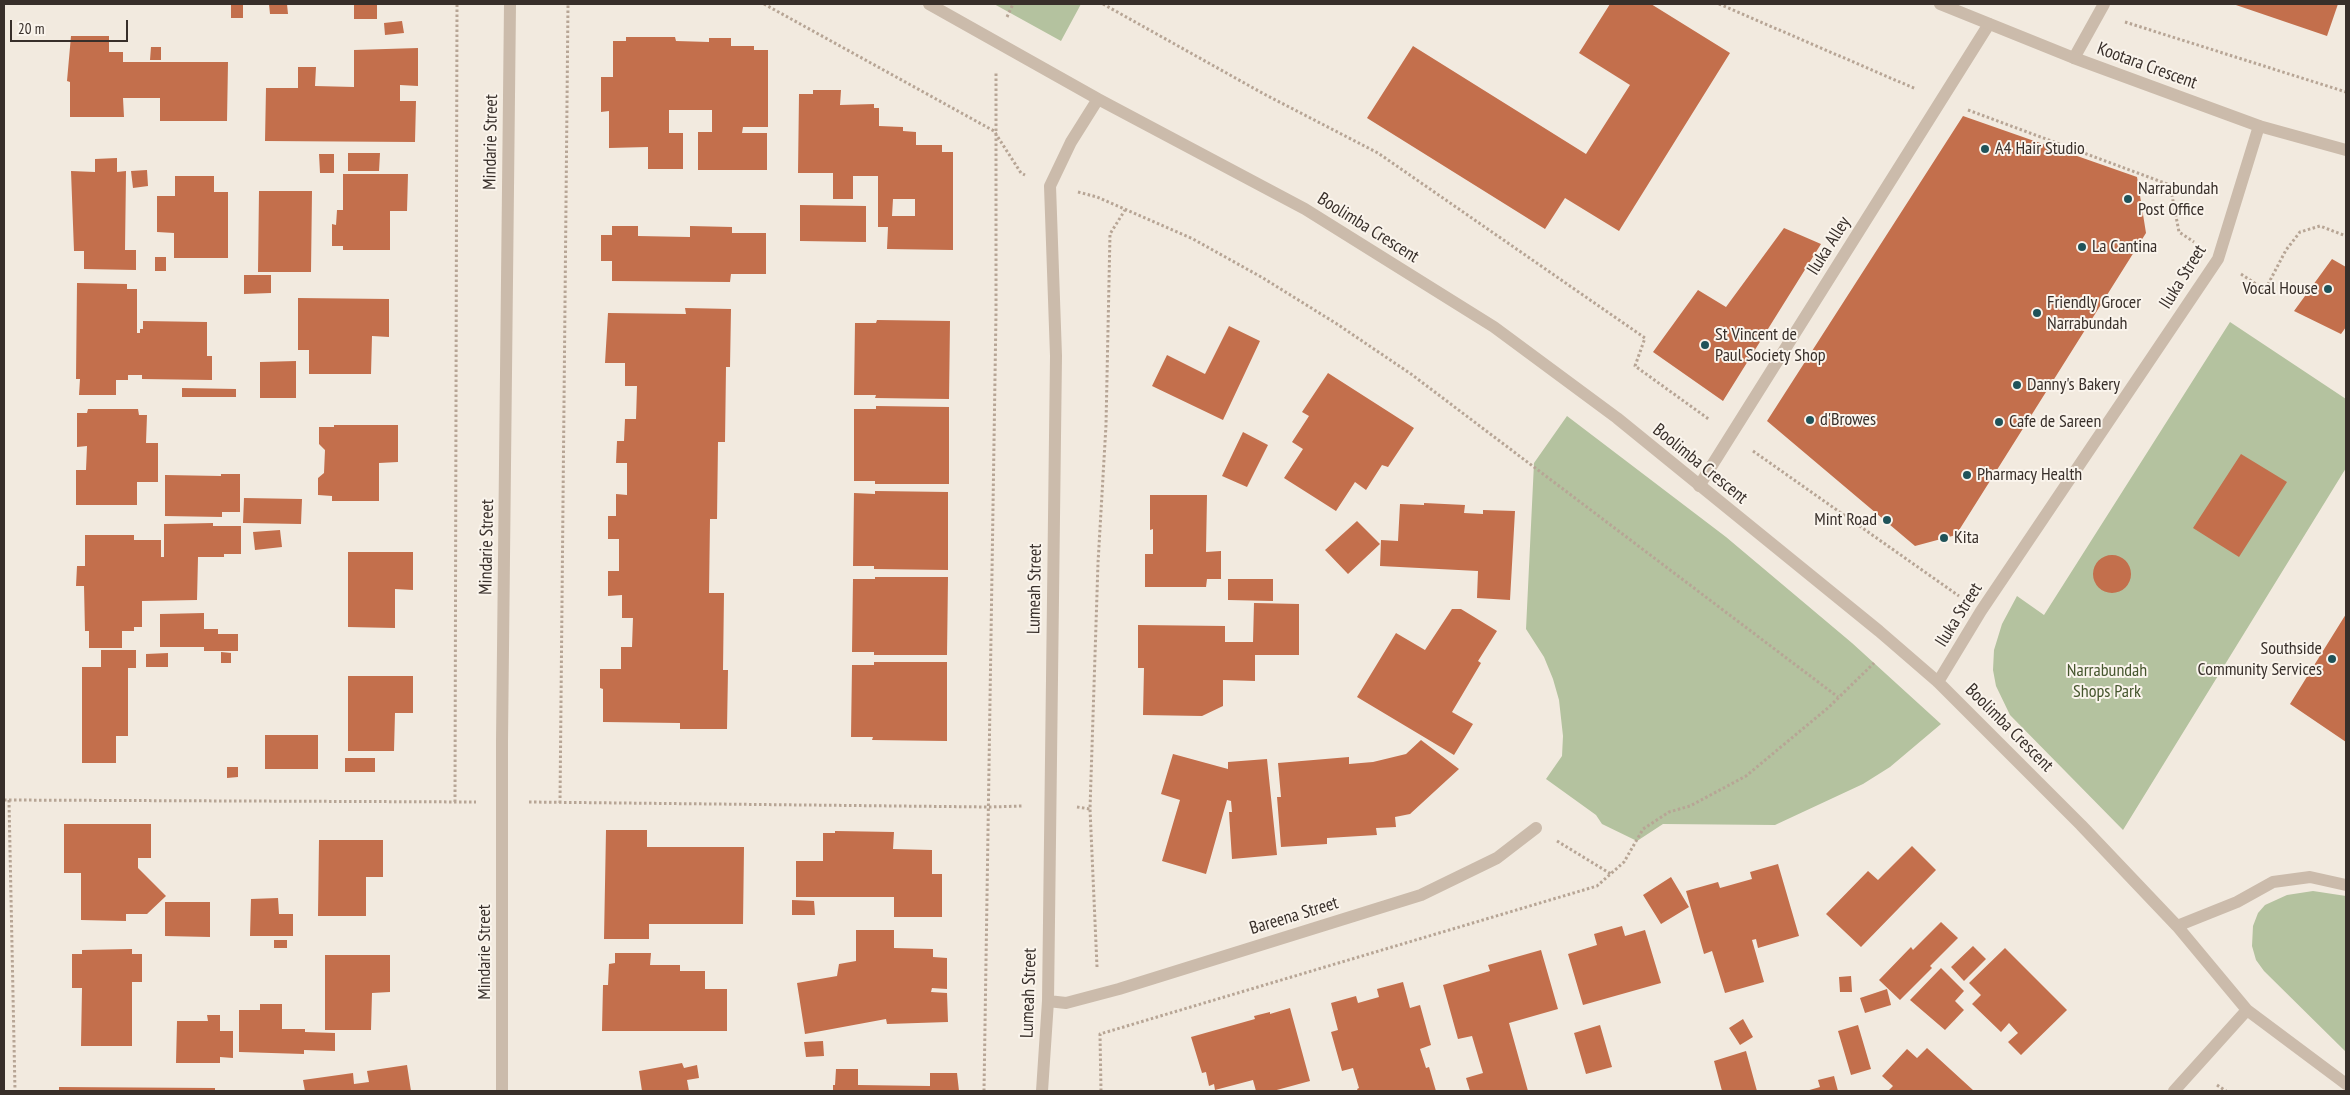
<!DOCTYPE html>
<style>
body{margin:0}
#map{position:relative;width:2350px;height:1095px;overflow:hidden;background:#f2eadf;font-family:"PT Sans Narrow",sans-serif}
canvas{display:block}
.frame{position:absolute;inset:0;border:5px solid #382f2a;pointer-events:none}
.scale{position:absolute;left:10px;top:20px;width:118px;height:22px;box-sizing:border-box;border:2px solid #382f2a;border-top:0;padding-left:6px;font-size:15px;line-height:18px;white-space:nowrap;color:#382f2a;-webkit-text-stroke:4px #faf4ec;paint-order:stroke}
</style>
<div id="map">
<canvas width="2350" height="1095"></canvas>
<div class="frame"></div>
<div class="scale">20 m</div>
</div>
<script>
const ctx = document.querySelector('canvas').getContext('2d');
ctx.lineJoin = 'round';
function paint(path, color) { ctx.fillStyle = color; ctx.fill(path, 'evenodd'); }
const shape = rows => new Path2D(rows.map(r => 'M' + r).join(''));
function trace(path, color, width, dash) { ctx.strokeStyle = color; ctx.lineWidth = width; ctx.lineCap = dash ? 'butt' : 'round'; ctx.setLineDash(dash || []); ctx.stroke(path); }
function drawText(font, color, halo, rows, align = 'center') {
  ctx.font = font + ' "PT Sans Narrow",sans-serif'; ctx.lineWidth = 4; ctx.setLineDash([]); ctx.textBaseline = 'middle'; ctx.strokeStyle = halo; ctx.fillStyle = color; for (const [text, x, y, turn = 0] of rows) {
    ctx.save(); ctx.translate(x, y); ctx.rotate((+turn || 0) * Math.PI / 180); ctx.textAlign = isNaN(turn) ? turn : align; if (halo) ctx.strokeText(text, 0, 0); ctx.fillText(text, 0, 0); ctx.restore();
  }
}
const green = shape([
 [994,4,1081,4,1061,41],
 [2230,322,2346,399,2346,468,2123,830,2010,715,1996,686,1993,670,1994,650,2002,624,2017,596,2044,615],
 [1567,416,1726,537,1852,643,1941,724,1890,767,1863,784,1775,825,1663,824,1637,841,1602,824,1596,815,1546,779,1562,756,1563,736,1559,700,1553,679,1544,657,1526,629,1534,463],
 [2313,891,2346,896,2346,1052,2264,971,2256,960,2252,946,2253,926,2258,913,2265,905,2287,895]
]);
const building = shape([
 [269,4,287,4,288,14,270,14],
 [354,4,377,4,377,19,354,19],
 [1610,4,1651,4,1730,53,1619,231,1565,198,1545,229,1367,118,1413,46,1586,154,1630,85,1579,53],
 [2233,4,2338,4,2327,36],
 [231,5,243,5,243,18,231,18],
 [402,21,404,33,385,35,384,23],
 [71,36,109,36,109,52,123,52,123,62,228,62,227,121,160,121,160,98,123,98,124,117,70,117,70,82,67,81],
 [626,37,675,37,676,41,709,42,709,38,731,38,731,46,754,46,754,50,768,50,768,127,743,127,742,133,767,133,767,170,698,170,698,132,712,132,712,110,669,110,669,133,683,133,683,169,648,169,648,147,609,148,609,111,601,112,601,77,613,77,613,41,626,41],
 [151,47,161,47,161,60,150,60],
 [418,48,418,86,400,85,400,101,416,101,415,142,265,141,266,88,298,88,298,67,316,67,315,86,354,87,354,50],
 [813,90,841,90,840,105,874,104,874,108,879,108,879,126,903,127,903,131,916,132,916,145,942,145,942,152,953,152,953,250,887,249,888,227,878,227,878,176,853,176,853,199,833,199,833,173,798,173,799,94,813,94],
 [893,199,915,199,915,216,892,216],
 [1963,116,2137,177,2146,233,1956,535,1915,546,1767,421],
 [348,153,380,153,379,171,348,171],
 [319,154,334,154,334,173,320,173],
 [117,158,117,172,126,171,125,250,136,250,136,270,84,269,84,251,74,251,71,171,95,172,95,159],
 [147,170,148,186,133,188,131,171],
 [343,174,408,174,407,211,390,211,390,250,343,250,343,246,332,246,332,224,336,225,337,210,343,210],
 [175,176,214,176,214,192,228,192,228,258,174,258,174,233,157,232,157,196,175,196],
 [259,191,312,191,311,272,258,272],
 [800,205,866,206,866,242,800,241],
 [612,226,638,226,638,236,690,237,690,226,732,227,732,233,766,233,766,274,731,274,730,282,612,281,612,261,601,261,601,235,612,235],
 [1784,228,1821,244,1723,401,1653,352,1698,290,1726,307],
 [155,257,166,257,166,271,155,271],
 [2332,259,2346,267,2346,327,2341,334,2294,311],
 [244,275,271,275,271,293,244,294],
 [77,283,127,284,127,289,137,289,137,333,140,333,140,329,143,329,143,321,207,322,207,356,212,356,212,380,142,379,142,375,128,375,128,380,116,380,116,395,79,395,80,379,76,379],
 [298,298,389,299,389,337,372,336,371,374,309,374,309,350,298,350],
 [685,308,731,309,730,367,726,367,725,442,718,442,717,519,710,519,709,593,724,593,723,670,728,670,727,729,680,729,680,723,603,722,603,689,600,688,600,669,621,669,621,647,632,647,633,618,622,618,622,595,608,596,608,571,619,571,619,539,608,539,608,516,616,516,616,494,627,495,627,463,616,463,617,441,624,441,625,419,636,419,637,386,625,386,625,363,605,363,608,313,686,314],
 [877,320,950,321,949,399,875,398,876,395,854,395,855,323,876,323],
 [1229,326,1260,341,1223,420,1152,386,1167,355,1205,374],
 [296,361,296,398,260,398,260,362],
 [1328,373,1414,428,1388,467,1382,465,1366,490,1355,482,1336,511,1284,478,1303,449,1292,442,1309,416,1302,412],
 [182,388,236,389,236,397,182,397],
 [876,406,949,407,949,484,875,484,875,481,854,481,854,409,876,409],
 [88,409,138,409,139,415,147,415,146,443,158,443,158,482,137,482,137,505,76,505,76,470,86,470,87,446,77,447,77,413,87,413],
 [334,425,398,425,398,462,379,463,379,501,332,501,332,496,318,495,318,478,324,473,325,450,319,444,319,427,334,427],
 [1243,432,1268,445,1247,487,1222,476],
 [2241,454,2287,482,2239,557,2193,528],
 [221,474,240,474,240,512,222,512,222,517,165,516,165,475,221,476],
 [875,491,948,492,948,570,874,569,874,566,853,566,854,493,875,494],
 [1150,495,1207,495,1206,552,1221,551,1221,579,1207,579,1206,587,1145,587,1145,554,1153,554,1153,529,1150,530],
 [244,498,302,499,301,524,243,523],
 [1424,503,1465,505,1464,513,1483,514,1483,510,1515,511,1510,600,1477,598,1478,571,1380,566,1381,540,1398,541,1400,504,1424,505],
 [1357,521,1380,544,1348,574,1325,550],
 [213,523,213,526,241,526,241,554,224,554,224,557,198,557,197,600,142,601,142,627,134,627,134,631,122,631,122,648,89,648,89,631,85,631,84,586,76,586,77,566,85,566,85,535,134,535,134,540,161,540,161,557,164,557,164,524],
 [280,530,282,547,255,550,253,532],
 [348,552,413,552,413,590,395,589,395,628,348,627],
 '2093 574a19 19 0 1 1 38 0a19 19 0 1 1-38 0Z',
 [875,577,948,577,947,655,874,655,874,652,852,652,853,579,875,579],
 [1228,579,1273,579,1273,601,1228,600],
 [1254,603,1299,604,1299,655,1255,655,1255,681,1223,680,1223,706,1202,716,1143,715,1144,668,1138,668,1138,625,1225,626,1225,642,1253,642],
 [1452,609,1461,609,1497,631,1478,661,1481,663,1452,712,1473,724,1454,755,1357,697,1396,633,1425,650],
 [204,613,204,629,218,629,218,634,238,634,238,651,204,651,204,647,160,647,160,614],
 [2346,614,2346,742,2290,704],
 [101,650,136,650,136,668,128,668,128,736,116,736,116,763,82,763,82,667,101,667],
 [221,652,231,653,231,663,221,663],
 [168,653,168,667,146,667,146,654],
 [874,662,947,662,947,741,872,740,873,737,851,737,852,665,874,665],
 [348,676,413,676,413,713,395,713,394,751,348,751],
 [265,735,318,735,318,769,265,769],
 [1421,740,1459,769,1410,814,1395,817,1396,827,1376,828,1377,835,1327,838,1327,844,1281,847,1277,797,1281,797,1278,763,1349,757,1349,764,1373,762,1406,754],
 [1173,754,1228,769,1228,762,1267,759,1277,855,1232,859,1229,812,1232,812,1231,801,1227,800,1206,874,1162,861,1180,800,1161,794],
 [345,758,375,758,375,772,345,772],
 [227,767,238,767,238,777,227,778],
 [64,824,151,824,151,858,138,858,138,868,166,896,147,914,126,914,126,921,81,920,81,873,64,873],
 [606,830,647,830,647,847,744,847,743,924,649,924,649,939,604,939],
 [835,831,894,832,893,849,932,850,932,874,942,874,942,917,894,917,894,897,796,897,796,861,823,861,823,833,835,833],
 [319,840,383,840,383,877,366,877,366,916,318,916],
 [1912,846,1936,870,1861,947,1826,914,1868,871,1878,880],
 [1778,864,1799,936,1758,948,1756,939,1752,940,1764,982,1725,993,1712,951,1704,954,1686,891,1718,882,1720,888,1752,879,1750,872],
 [1671,877,1689,907,1661,924,1643,895],
 [278,898,279,914,293,914,293,936,250,936,251,899],
 [792,900,814,901,815,915,792,915],
 [165,902,210,902,210,937,165,936],
 [1941,922,1958,938,1930,966,1932,968,1900,1000,1879,980,1911,947,1913,950],
 [1622,926,1625,936,1645,930,1661,983,1583,1005,1568,954,1597,945,1594,934],
 [856,930,894,930,894,948,933,949,933,957,947,958,947,989,932,988,931,992,947,993,948,1022,887,1024,886,1019,805,1034,797,983,837,976,839,964,856,961],
 [274,940,287,940,287,948,274,948],
 [1973,946,1986,959,1964,981,1951,967],
 [2005,948,2067,1010,2021,1055,2008,1042,2018,1033,2009,1023,2001,1032,1972,1004,1981,995,1969,983],
 [132,949,132,954,142,954,142,982,132,982,132,1046,81,1046,82,988,72,988,72,954,82,954,82,950],
 [1541,950,1558,1009,1509,1023,1528,1091,1470,1091,1466,1078,1483,1073,1472,1036,1458,1039,1443,985,1490,971,1488,965],
 [615,953,651,953,650,965,680,965,680,971,705,971,705,989,727,989,727,1031,602,1031,603,985,608,985,609,964,615,963],
 [325,955,390,955,390,992,372,993,371,1030,325,1030],
 [1941,968,1964,991,1955,1001,1964,1010,1945,1030,1910,1000],
 [1851,976,1852,992,1840,992,1839,977],
 [1403,982,1410,1008,1420,1005,1431,1045,1420,1049,1426,1068,1429,1067,1436,1091,1358,1091,1357,1089,1359,1088,1353,1068,1342,1071,1331,1032,1338,1030,1331,1003,1356,996,1358,1003,1379,997,1377,989],
 [1887,989,1891,1005,1865,1013,1860,998],
 [260,1004,282,1004,282,1029,305,1029,305,1032,335,1033,335,1051,304,1050,304,1054,239,1052,239,1010,260,1010],
 [1290,1008,1310,1081,1273,1091,1256,1091,1253,1080,1215,1090,1214,1084,1209,1086,1206,1072,1202,1073,1191,1037,1255,1019,1254,1016,1270,1012,1270,1014],
 [207,1015,220,1015,220,1031,233,1031,233,1058,220,1057,220,1063,176,1063,177,1021,208,1021],
 [1743,1019,1753,1037,1740,1045,1729,1028],
 [1600,1025,1612,1067,1586,1074,1574,1033],
 [1858,1025,1871,1069,1851,1075,1838,1031],
 [823,1041,824,1056,806,1057,804,1042],
 [1927,1048,1974,1091,1888,1091,1893,1086,1882,1076,1907,1049,1917,1058],
 [1746,1051,1757,1091,1722,1091,1714,1061],
 [682,1063,684,1068,697,1065,699,1078,687,1080,689,1091,642,1091,639,1071],
 [407,1065,411,1091,305,1091,303,1080,353,1073,354,1084,369,1082,367,1071],
 [836,1069,858,1069,858,1085,930,1086,930,1073,957,1073,959,1091,833,1091,833,1085,835,1085],
 [1834,1076,1838,1091,1806,1091,1820,1087,1818,1080],
 [59,1087,215,1088,215,1091,59,1091]
]);
const path = shape([
 [764,4,994,131,1021,173,1025,175],
 [1103,4,1264,94,1378,153,1645,338,1635,366,1710,420],
 [1719,4,1916,89],
 [1007,17,1013,4],
 [2125,22,2346,92],
 [1968,110,2170,185,2179,232,2194,242],
 [1078,192,1097,197,1193,239,1263,278,1337,324,1411,374,1838,697],
 [2241,274,2265,290,2286,250,2300,232,2320,226,2346,236],
 [1753,451,1959,596],
 [4,800,476,802],
 [9,800,15,1091],
 [455,802,457,4],
 [529,802,989,807,1023,806],
 [560,803,568,4],
 [1077,807,1090,809],
 [1557,841,1611,874],
 [1097,967,1090,809,1098,563,1106,425,1110,234,1125,210],
 [2217,1085,2226,1091],
 [984,1091,996,313,996,73],
 [1101,1091,1100,1034,1597,886,1624,862,1643,829,1669,812,1690,806,1746,776,1829,707,1874,663]
]);
const service = shape([
 [1699,486,1989,24]
]);
const minor = shape([
 [929,4,1098,99,1305,209,1494,327,1617,418,1879,631,1938,682,2081,825,2177,926,2247,1010,2346,1084],
 [2074,58,2104,4],
 [1938,682,1981,611,2218,259,2259,126],
 [2177,926,2237,902,2273,882,2310,877,2346,885],
 [1048,1001,1066,1003,1119,989,1421,895,1497,858,1536,828],
 [502,1091,502,741,510,4],
 [1042,1091,1048,1001,1056,356,1050,186,1071,142,1098,99],
 [2174,1091,2247,1010]
]);
const tertiary = shape([
 [1940,4,2074,58,2259,126,2346,150]
]);
const markers = [
 [1985,149,5,"#205359"],
 [2128,199,5,"#205359"],
 [2082,247,5,"#205359"],
 [2328,289,5,"#205359"],
 [2037,313,5,"#205359"],
 [1705,345,5,"#205359"],
 [2017,385,5,"#205359"],
 [1810,420,5,"#205359"],
 [1999,422,5,"#205359"],
 [1967,475,5,"#205359"],
 [1887,520,5,"#205359"],
 [1944,538,5,"#205359"],
 [2332,659,5,"#205359"]
];
const streetNames = [
 ["Kootara Crescent",2147,66,20],
 ["Mindarie Street",491,142,-89],
 ["Boolimba Crescent",1368,228,32],
 ["Iluka Alley",1829,246,-58],
 ["Iluka Street",2183,277,-58],
 ["Boolimba Crescent",1700,464,39],
 ["Mindarie Street",487,547,-89],
 ["Lumeah Street",1035,589,-89],
 ["Iluka Street",1959,615,-58],
 ["Boolimba Crescent",2009,728,45],
 ["Bareena Street",1294,916,-17],
 ["Mindarie Street",485,952,-90],
 ["Lumeah Street",1029,993,-88]
];
const poiNames = [
 ["A4 Hair Studio",1995,149],
 ["Narrabundah",2138,189],
 ["Post Office",2138,210],
 ["La Cantina",2092,247],
 ["Vocal House",2318,289,"right"],
 ["Friendly Grocer",2047,303],
 ["Narrabundah",2047,324],
 ["St Vincent de",1715,335],
 ["Paul Society Shop",1715,356],
 ["Danny's Bakery",2027,385],
 ["d'Browes",1820,420],
 ["Cafe de Sareen",2009,422],
 ["Pharmacy Health",1977,475],
 ["Mint Road",1877,520,"right"],
 ["Kita",1954,538],
 ["Southside",2322,649,"right"],
 ["Community Services",2322,670,"right"]
];
const parkNames = [
 ["Narrabundah",2107,671],
 ["Shops Park",2107,692]
];
paint(green, '#b4c29f');
paint(building, '#c36f4c');
trace(path, '#b7a595', 3, [2.5, 2.5]);
trace(service, '#cbbbab', 12);
trace(minor, '#cbbbab', 12);
trace(tertiary, '#cbbbab', 12);
for (const [x, y, r, color] of markers) { const dot = new Path2D(); dot.arc(x, y, r, 0, 2 * Math.PI); ctx.fillStyle = color; ctx.fill(dot); trace(dot, '#faf4ec', 2); }
drawText('18px', '#382f2a', '#faf4ec', streetNames);
drawText('18px', '#382f2a', '#faf4ec', poiNames, 'left');
drawText('18px', '#46562e', '#faf4ec', parkNames);
</script>
